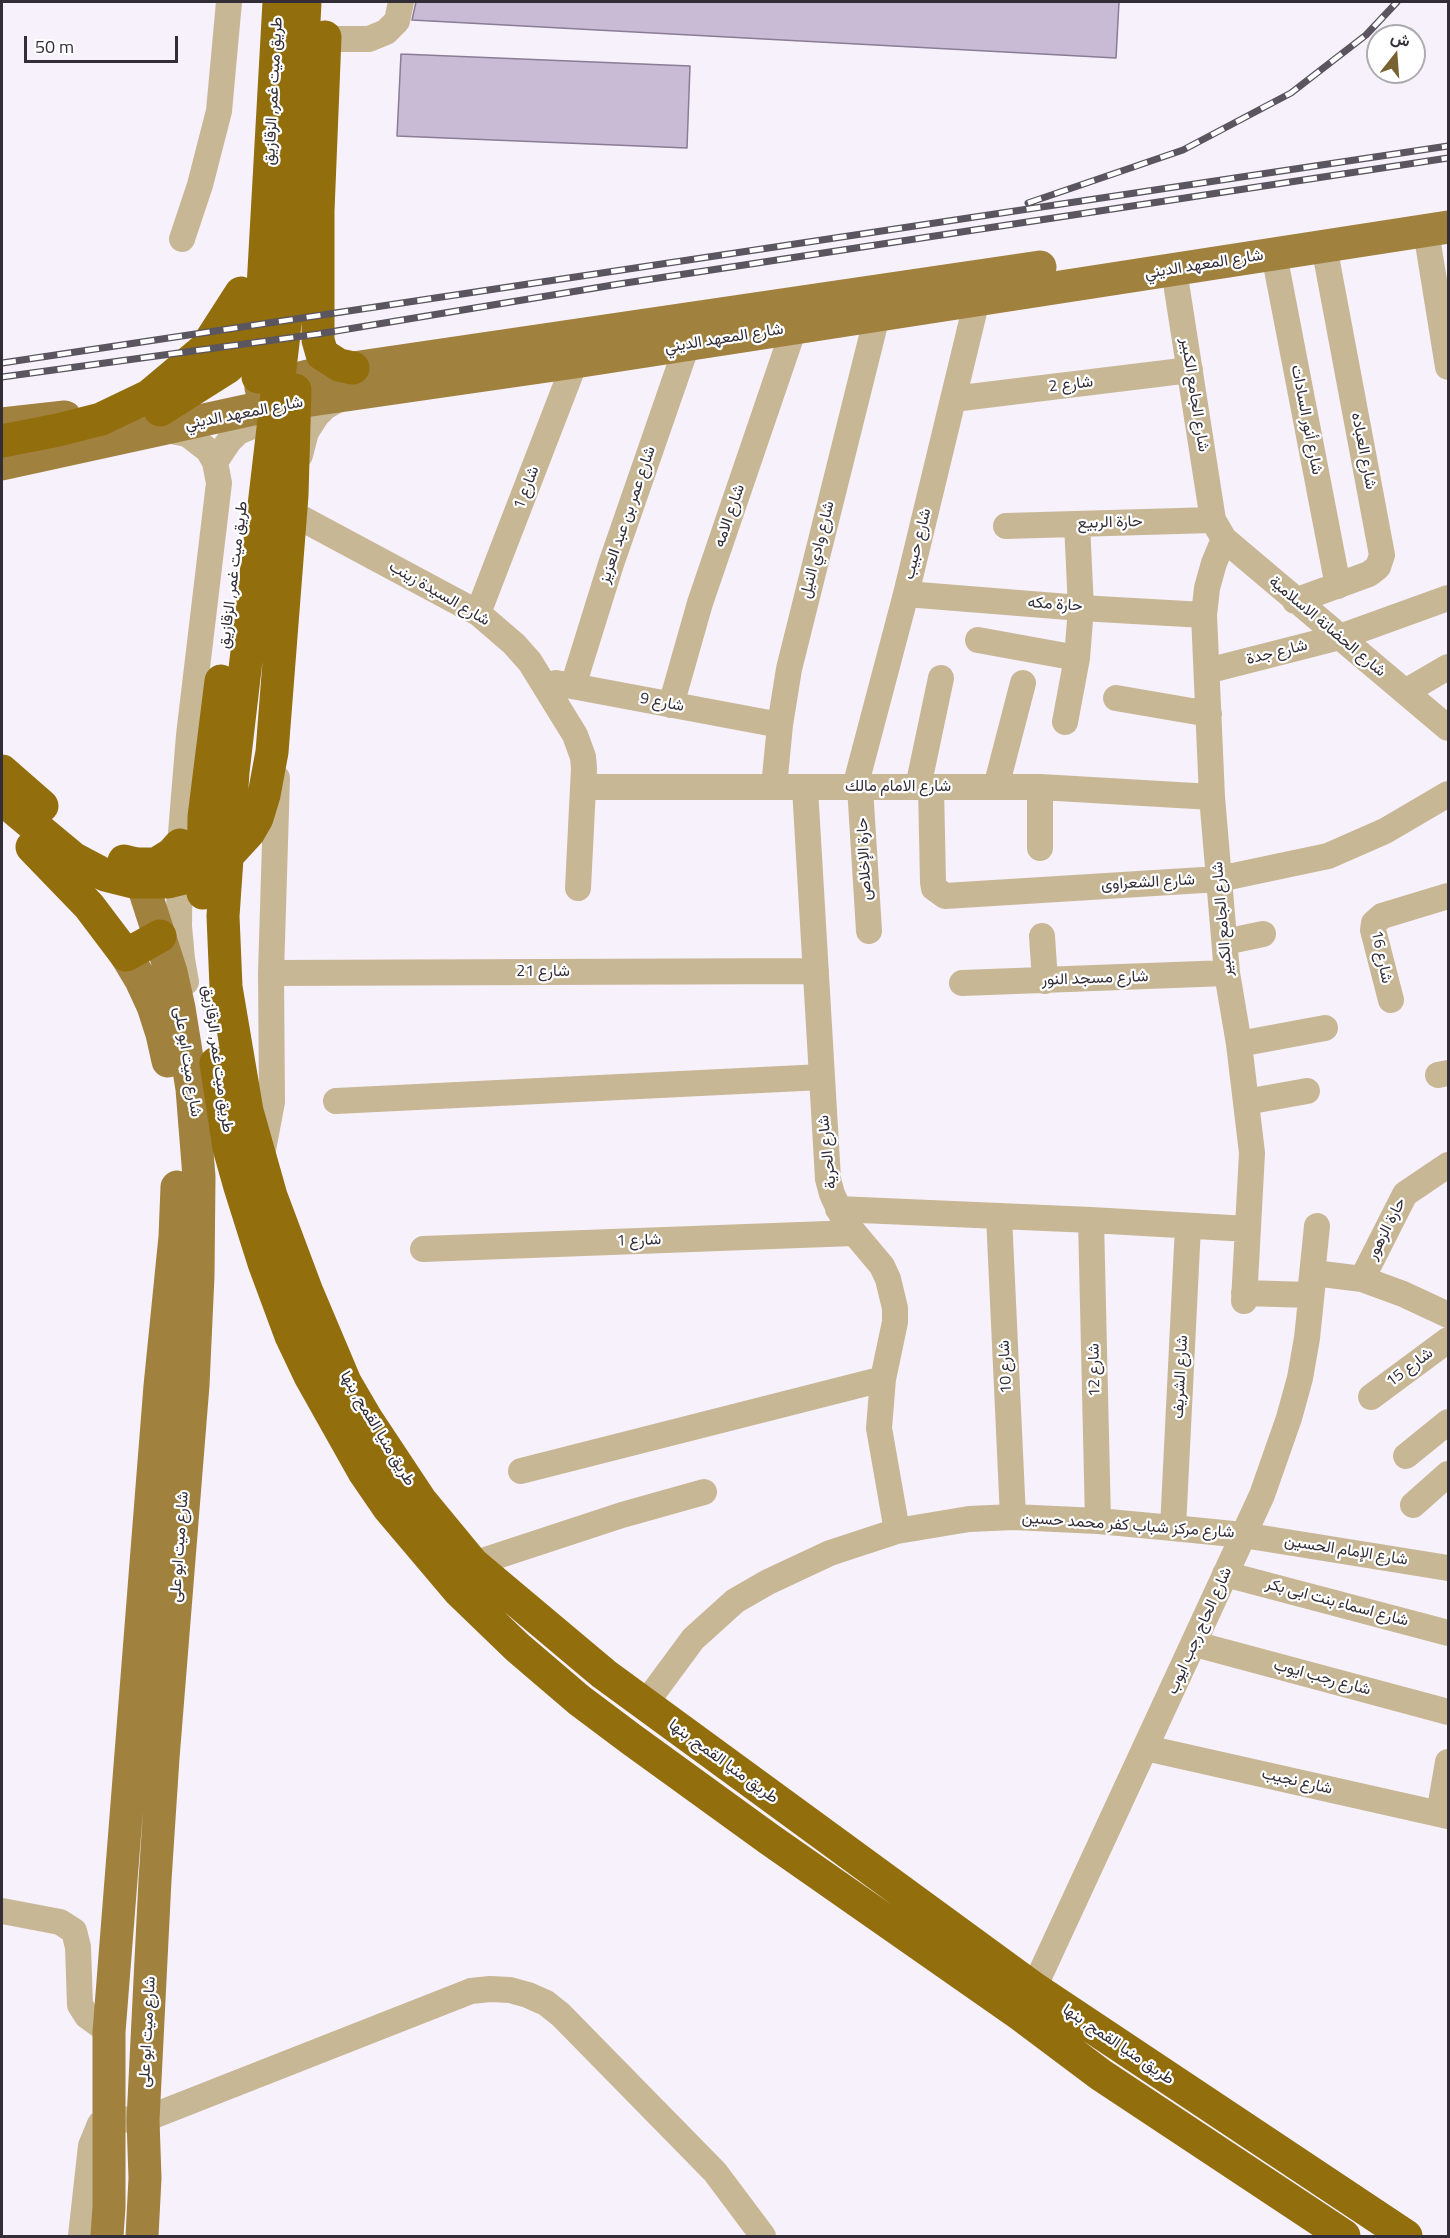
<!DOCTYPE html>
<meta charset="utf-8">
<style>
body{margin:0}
#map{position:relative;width:1450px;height:2238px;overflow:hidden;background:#f7f1fc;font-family:"Titillium Web",Vazirmatn,sans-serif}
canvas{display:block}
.frame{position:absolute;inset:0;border:3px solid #322d37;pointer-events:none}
.north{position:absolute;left:1366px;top:24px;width:60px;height:60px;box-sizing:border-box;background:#fff;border:2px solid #adabaf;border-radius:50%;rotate:17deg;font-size:16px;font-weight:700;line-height:24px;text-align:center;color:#322d37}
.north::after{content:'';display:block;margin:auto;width:21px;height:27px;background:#796232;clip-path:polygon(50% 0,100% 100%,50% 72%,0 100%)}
.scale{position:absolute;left:24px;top:36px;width:154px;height:27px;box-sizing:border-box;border:3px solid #322d37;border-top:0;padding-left:8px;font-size:18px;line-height:21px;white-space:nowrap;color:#322d37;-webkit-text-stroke:4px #fff;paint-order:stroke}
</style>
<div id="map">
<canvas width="1450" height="2238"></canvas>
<div class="frame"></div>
<div class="north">ش</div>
<div class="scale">50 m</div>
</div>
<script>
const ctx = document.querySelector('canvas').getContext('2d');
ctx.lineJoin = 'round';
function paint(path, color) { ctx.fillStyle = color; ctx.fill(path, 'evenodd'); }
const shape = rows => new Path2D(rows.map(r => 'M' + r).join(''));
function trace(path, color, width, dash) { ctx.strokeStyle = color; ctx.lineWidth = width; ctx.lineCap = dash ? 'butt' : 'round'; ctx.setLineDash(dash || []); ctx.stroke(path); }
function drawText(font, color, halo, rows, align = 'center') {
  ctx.font = font + ' "Titillium Web",Vazirmatn,sans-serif'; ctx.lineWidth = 4.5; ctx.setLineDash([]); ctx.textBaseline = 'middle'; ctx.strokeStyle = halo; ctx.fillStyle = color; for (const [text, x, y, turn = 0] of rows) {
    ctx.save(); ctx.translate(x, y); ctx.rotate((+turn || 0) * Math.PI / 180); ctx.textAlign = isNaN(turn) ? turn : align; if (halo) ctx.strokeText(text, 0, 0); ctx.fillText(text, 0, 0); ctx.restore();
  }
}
const building = shape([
 [416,2,1119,2,1116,58,412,20,416,2],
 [401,54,690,66,687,148,397,136,401,54]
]);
const minor = shape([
 [325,39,369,39,386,32,397,21,401,2],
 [1426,231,1448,367],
 [182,239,200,185,219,111,229,2],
 [1274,254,1338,586],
 [1174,270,1213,520,1224,539,1448,728],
 [953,399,1190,370],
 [166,430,187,434,208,450,215,462,219,483,189,735,180,845,179,926,182,959,186,982],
 [300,455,306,432,317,415,325,407,344,396],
 [215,462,229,441,238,432,260,423,281,423],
 [286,510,478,613,514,644,530,662,575,735,583,757,584,768,578,888],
 [1006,526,1213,520],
 [1224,539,1214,563,1207,588,1204,615,1212,797,1227,973,1239,1044,1252,1153,1244,1301],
 [906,594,1081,608,1204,615],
 [1295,601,1369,574,1378,567,1382,555,1324,246],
 [478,613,575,362],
 [978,640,1077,658],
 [1207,671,1340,637,1448,598],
 [556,683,780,725],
 [573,686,611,564,687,345],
 [1405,692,1448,667],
 [1116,698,1209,714],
 [671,705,700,603,794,328],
 [1065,722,1077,658,1081,608,1077,524],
 [584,787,1040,787,1212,797],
 [774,787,780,725,789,669,877,316],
 [855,787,906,594,977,300],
 [860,787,869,931],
 [918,787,941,678],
 [931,787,933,882,934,888,945,896,1219,879,1328,856,1385,831,1448,794],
 [996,787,1023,683],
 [805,788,828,1179,832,1194,845,1222,882,1266,888,1279,895,1308,895,1322,883,1379,879,1428,897,1531],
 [1040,848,1040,787],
 [1042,936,1045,981],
 [1225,942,1263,934],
 [271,973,816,971],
 [962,983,1227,973],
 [1391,1000,1373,930,1374,923,1382,916,1448,896],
 [1239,1044,1325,1028],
 [1438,1075,1448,1073],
 [336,1101,822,1077],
 [1246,1102,1307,1091],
 [261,1160,272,1102,271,973,277,778],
 [838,1209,1091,1220,1248,1229],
 [999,1216,1013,1517],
 [1091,1220,1098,1521],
 [423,1249,854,1233],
 [1362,1279,1405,1194,1448,1165],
 [1311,1285,1317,1226],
 [1244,1293,1310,1295],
 [1371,1397,1448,1340],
 [1406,1456,1448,1422],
 [521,1471,883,1379],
 [1413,1505,1448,1474],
 [1173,1528,1188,1226],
 [473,1564,622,1515,704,1492],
 [1225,1574,1448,1633],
 [1195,1644,1448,1712],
 [645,1704,693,1639,735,1601,768,1582,830,1553,897,1531,969,1519,1013,1517,1098,1521,1173,1528,1243,1535,1448,1568],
 [1146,1748,1448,1816],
 [1439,1814,1448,1762],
 [2,1911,60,1922,74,1931,78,1947,80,2005,87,2016,109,2032],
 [1026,2005,1262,1495,1289,1418,1300,1378,1307,1338,1313,1280,1322,1274,1362,1279,1403,1294,1448,1315],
 [81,2236,91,2146,100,2124,110,2119,143,2120,471,1991,490,1989,510,1990,528,1995,546,2003,561,2015,715,2172,763,2236]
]);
const major = shape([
 [261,388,308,376,353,368,1040,267],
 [2,424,65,417],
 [2,464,263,407,575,362,1448,227],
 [136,864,171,972,179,1008,192,1089,199,1177,198,1276,193,1385,163,1758,155,1880,143,2120,145,2178,142,2236],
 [126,955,141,980,153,1006,162,1034,168,1061],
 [107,2236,109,2207,109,2032,160,1386,175,1237,177,1187]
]);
const highway = shape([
 [305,2,295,199,284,334,233,772,223,916,226,987,247,1111,271,1196,307,1292,345,1382,366,1418,421,1501,473,1564,604,1674,1035,1989,1406,2236],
 [325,37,318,211,318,340,322,354,339,365,353,368],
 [258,377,279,2],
 [160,410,228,367,240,344,243,312],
 [2,441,58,430,101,419,149,396,205,349,241,293],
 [2,771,42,806],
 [2,799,73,858,105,875,133,882,168,882,200,874,227,856,249,832,257,818,264,795,272,752,292,495,295,390],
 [32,847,89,906,126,955,160,936],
 [124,861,136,864,156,864,172,854,180,845],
 [203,893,204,817,221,681],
 [216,1063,229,1148,240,1187,264,1263,291,1336,310,1376,364,1472,388,1507,460,1592,517,1647,579,1700,631,1739,769,1839,1021,2015,1101,2075,1344,2236]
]);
const rail = shape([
 [1028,203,1183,150,1291,93,1366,35,1397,2],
 [2,363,1448,146],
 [2,377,318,334,619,284,1448,158]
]);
const streetNames = [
 ["طريق ميت غمر, الزقازيق",274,91,-87],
 ["شارع المعهد الديني",1204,265,-9],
 ["شارع المعهد الديني",724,339,-9],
 ["شارع 2",1071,385,-7],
 ["شارع الجامع الكبير",1194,395,81],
 ["شارع المعهد الديني",244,414,-11],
 ["شارع أنور السادات",1306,420,79],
 ["شارع العباده",1363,451,79],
 ["شارع 1",527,488,-69],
 ["شارع عمر بن عبد العزيز",628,515,-71],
 ["شارع الامه",730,516,-71],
 ["حارة الربيع",1110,523,-2],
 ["شارع حبيب",918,544,-76],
 ["شارع وادي النيل",818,550,-76],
 ["طريق ميت غمر, الزقازيق",234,575,-83],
 ["شارع السيدة زينب",439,594,30],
 ["حارة مكه",1055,605,4],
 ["شارع الحضانة الاسلامية",1327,627,40],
 ["شارع جدة",1277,653,-14],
 ["شارع 9",662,703,11],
 ["شارع الامام مالك",898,787],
 ["حارة الإخلاص",865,859,-93],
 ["شارع الشعراوى",1148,883,-3],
 ["شارع الجامع الكبير",1223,919,-95],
 ["شارع 16",1381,957,78],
 ["شارع 21",543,972],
 ["شارع مسجد النور",1095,979,-2],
 ["طريق ميت غمر, الزقازيق",217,1059,82],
 ["شارع ميت ابو على",187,1062,81],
 ["شارع الحرية",828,1152,-96],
 ["حارة الزهور",1387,1229,-63],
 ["شارع 1",639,1241,-2],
 ["شارع 10",1006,1367,-93],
 ["شارع 15",1410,1368,-37],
 ["شارع 12",1095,1370,-91],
 ["شارع الشريف",1181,1377,-87],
 ["طريق منيا القمح, بنها",377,1429,59],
 ["شارع مركز شباب كفر محمد حسين",1128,1526,4],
 ["شارع ميت ابو على",180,1547,-86],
 ["شارع الإمام الحسين",1346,1551,9],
 ["شارع اسماء بنت ابى بكر",1337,1603,15],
 ["شارع الحاج رجب ايوب",1200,1631,-66],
 ["شارع رجب ايوب",1322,1678,15],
 ["طريق منيا القمح, بنها",723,1762,36],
 ["شارع نجيب",1297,1782,13],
 ["شارع ميت ابو على",148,2032,-87],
 ["طريق منيا القمح, بنها",1118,2045,34]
];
paint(building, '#c9bbd5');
trace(building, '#897c94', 1.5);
trace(minor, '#c8b795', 26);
trace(major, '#a1813e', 33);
trace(highway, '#936e0c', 33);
trace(rail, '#5a555f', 7);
trace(rail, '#fff', 4.5, [14]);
drawText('16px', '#322d37', '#fff', streetNames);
</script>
